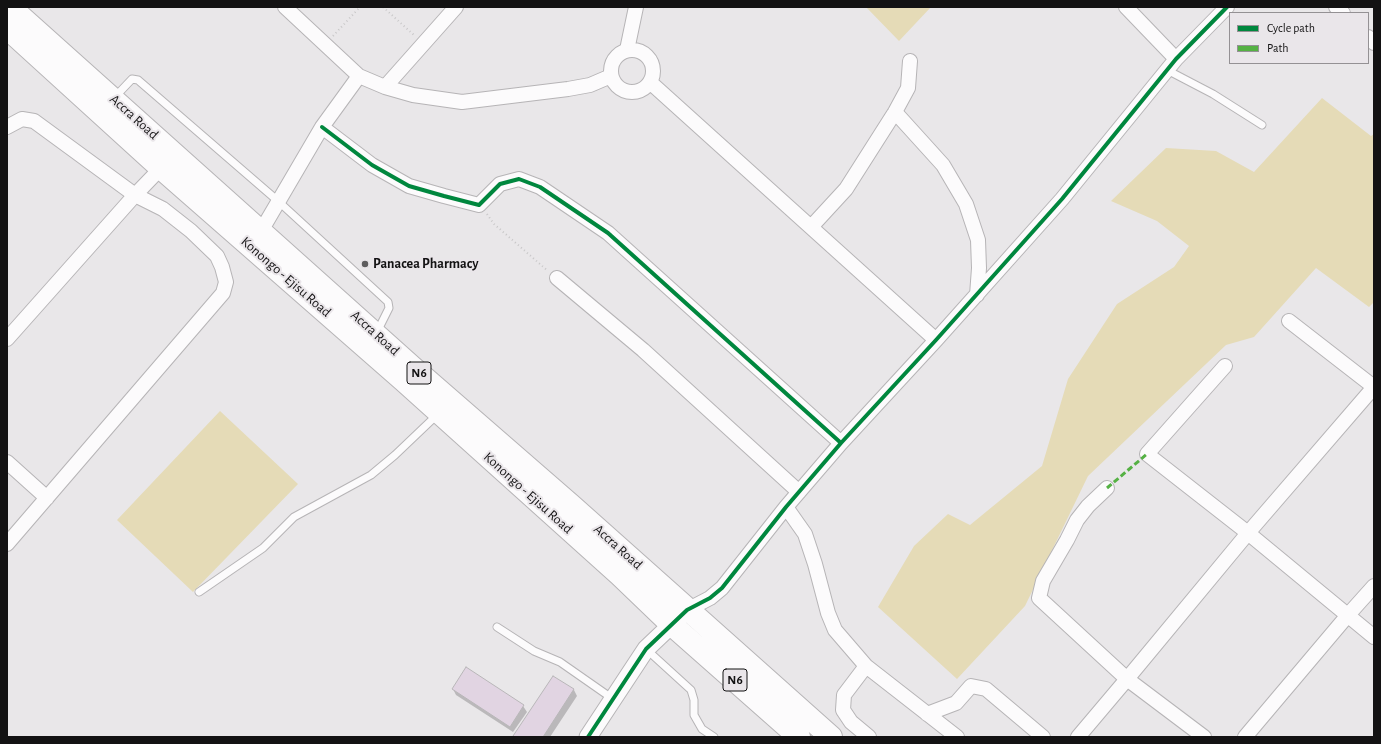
<!DOCTYPE html>
<style>
body{margin:0}
#map{position:relative;width:1381px;height:744px;overflow:hidden;background:#e9e7e9;font-family:"Alegreya Sans",sans-serif}
canvas{display:block}
.frame{position:absolute;inset:0;border:8px solid #131213;pointer-events:none}
.legend{position:absolute;left:1229px;top:12px;width:140px;height:52px;box-sizing:border-box;background:#eae6ea;border:1px solid #949194;margin:0;padding:5px 7px;list-style:none;font-size:12px;color:#131213}
.legend li{display:flex;align-items:center;gap:8px;height:20px}
.legend b{width:20px;border:1px solid #949194}
</style>
<div id="map">
<canvas width="1381" height="744"></canvas>
<div class="frame"></div>
<ul class="legend">
<li><b style="height:5px;background:#00873e"></b>Cycle path</li>
<li><b style="height:5px;background:#55b144"></b>Path</li>
</ul>
</div>
<script>
const ctx = document.querySelector('canvas').getContext('2d');
ctx.lineJoin = 'round';
function paint(path, color) { ctx.fillStyle = color; ctx.fill(path, 'evenodd'); }
const shape = rows => new Path2D(rows.map(r => 'M' + r).join(''));
function trace(path, color, width, dash) { ctx.strokeStyle = color; ctx.lineWidth = width; ctx.lineCap = dash ? 'butt' : 'round'; ctx.setLineDash(dash || []); ctx.stroke(path); }
function drawText(font, color, halo, rows, align = 'center') {
  ctx.font = font + ' "Alegreya Sans",sans-serif'; ctx.lineWidth = 4; ctx.setLineDash([]); ctx.textBaseline = 'middle'; ctx.strokeStyle = halo; ctx.fillStyle = color; for (const [text, x, y, turn = 0] of rows) {
    ctx.save(); ctx.translate(x, y); ctx.rotate((+turn || 0) * Math.PI / 180); ctx.textAlign = isNaN(turn) ? turn : align; if (halo) ctx.strokeText(text, 0, 0); ctx.fillText(text, 0, 0); ctx.restore();
  }
}
const green = shape([
 [866,7,931,7,899,41],
 [1322,98,1371,136,1374,134,1374,302,1369,307,1316,268,1254,337,1226,345,1088,476,1025,606,957,679,878,607,914,546,948,514,970,525,1042,466,1068,379,1117,304,1174,267,1189,246,1157,221,1111,201,1166,148,1216,151,1254,172],
 [220,411,298,484,193,592,117,520]
]);
const shadow = shape([
 [467,669,523,706,527,712,513,732,456,695,453,689],
 [553,677,574,690,577,696,550,737,515,737]
]);
const building = shape([
 [466,667,524,705,510,727,452,689,466,667],
 [553,676,574,689,543,737,515,737,513,736,553,676]
]);
const path = shape([
 [383,7,415,36],
 [333,36,360,7],
 [487,214,494,224,548,271]
]);
const service = shape([
 [1167,70,1213,94,1262,125],
 [114,98,132,79,138,80,278,201,388,302,389,308,377,332],
 [199,592,263,548,294,517,371,475,395,455,438,414],
 [497,627,534,651,560,662,613,699],
 [646,649,691,690,694,700,694,715,702,729,714,737]
]);
const minor = shape([
 [285,7,359,76,385,87,413,95,462,102,568,89,590,85,611,76],
 [1126,7,1176,59],
 [1336,7,1343,13],
 [1368,37,1374,43],
 '611 71a21 21 0 1 1 42 0a21 21 0 1 1-42 0Z',
 [627,50,636,7],
 [651,83,936,340],
 [385,87,456,7],
 [895,112,943,165,966,204,978,240,979,268,977,295],
 [7,127,22,119,34,121,135,195,163,209,191,231,217,256,222,267,226,282,223,293,7,544],
 [322,127,372,165,409,186,444,196,479,205,500,184,519,179,540,187,608,233,841,443],
 [811,227,846,189,895,112,908,88,910,61],
 [257,238,322,127,359,76],
 [557,278,643,350,799,492],
 [1289,321,1374,387],
 [7,339,135,195,161,168],
 [1225,366,1147,454,1248,533,1374,637],
 [7,462,47,498],
 [1107,488,1088,506,1077,520,1067,540,1043,581,1039,598,1127,679,1204,737],
 [786,507,805,534,815,564,828,613,835,630,866,666,957,737],
 [687,610,710,598,722,588,786,507,841,443,936,340,1062,199,1176,59,1227,7],
 [866,666,844,695,843,710,851,722,869,737],
 [927,714,956,703,971,686,986,689,1043,737],
 [1078,737,1127,679,1248,533,1374,387],
 [1245,737,1348,615,1374,586]
]);
const tertiary = shape([
 [588,737,646,649,687,610]
]);
const trunk = shape([
 [10,7,412,367,572,506,831,737],
 [7,28,161,168,403,380,620,575,671,624,799,737]
]);
const quiet = shape([
 [1107,488,1147,454]
]);
const cycleway = shape([
 [322,127,372,165,409,186,444,196,479,205,500,184,519,179,540,187,608,233,841,443],
 [588,737,646,649,687,610,710,598,722,588,786,507,841,443,936,340,1062,199,1176,59,1227,7]
]);
const markers = [
 [365,264,4,"#5e5d5e"]
];
const shields = [
 [419,373,24],
 [735,680,24]
];
const shieldNames = [
 ["N6",419,373],
 ["N6",735,680]
];
const streetNames = [
 ["Accra Road",134,117,42],
 ["Konongo - Ejisu Road",286,277,41],
 ["Accra Road",375,333,42],
 ["Konongo - Ejisu Road",528,493,42],
 ["Accra Road",618,547,42]
];
const poiNames = [
 ["Panacea Pharmacy",373,264]
];
paint(green, '#e5dbb7');
paint(shadow, '#0003');
paint(building, '#e1d4e2');
trace(building, '#b8b6b8', 1);
trace(service, '#b6b4b6', 9);
trace(minor, '#b6b4b6', 16);
trace(tertiary, '#b6b4b6', 19);
trace(trunk, '#b6b4b6', 24);
trace(path, '#c8c7c8', 2, [1, 3]);
trace(service, '#fcfbfc', 7);
trace(minor, '#fcfbfc', 14);
trace(tertiary, '#fcfbfc', 17);
trace(trunk, '#fcfbfc', 22);
trace(quiet, '#55b144', 3, [6, 3]);
trace(cycleway, '#00873e', 4);
for (const [x, y, r, color] of markers) { const dot = new Path2D(); dot.arc(x, y, r, 0, 2 * Math.PI); ctx.fillStyle = color; ctx.fill(dot); trace(dot, '#eae6ea', 1.5); }
for (const [x, y, w] of shields) { const box = new Path2D(); box.roundRect(x - w / 2, y - 11, w, 22, 3); ctx.fillStyle = '#eae6ea'; ctx.fill(box); trace(box, '#131213', 1); }
drawText('bold 13px', '#131213', null, shieldNames);
drawText('14px', '#131213', '#eae6ea', streetNames);
drawText('bold 14px', '#131213', '#eae6ea', poiNames, 'left');
</script>
